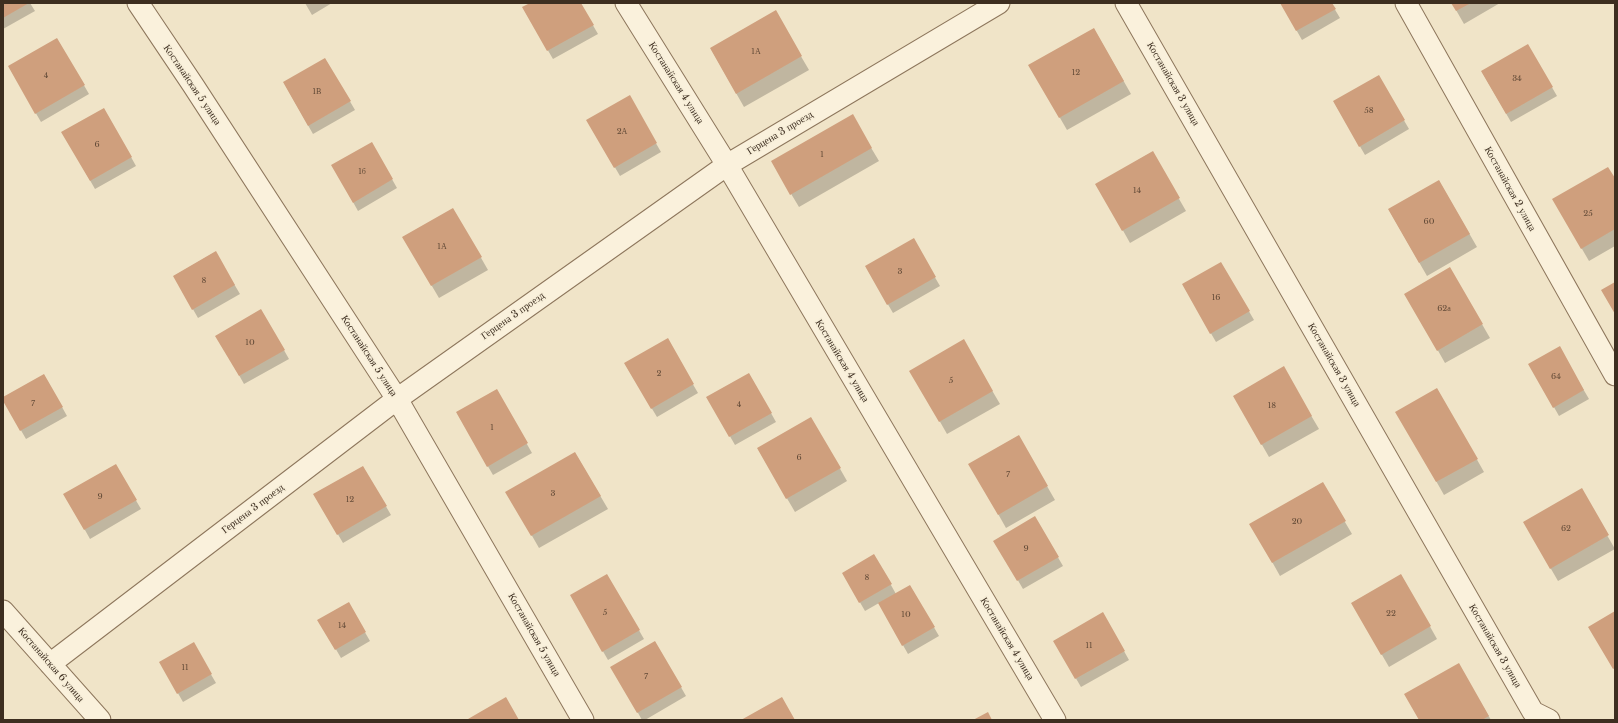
<!DOCTYPE html>
<meta charset="utf-8">
<style>
body{margin:0}
#map{position:relative;width:1618px;height:723px;overflow:hidden;background:#f0e4c8;font-family:"Libre Baskerville",serif}
canvas{display:block}
.frame{position:absolute;inset:0;border:4px solid #3d2e20;pointer-events:none}
</style>
<div id="map">
<canvas width="1618" height="723"></canvas>
<div class="frame"></div>
</div>
<script>
const ctx = document.querySelector('canvas').getContext('2d');
ctx.lineJoin = 'round';
function paint(path, color) { ctx.fillStyle = color; ctx.fill(path, 'evenodd'); }
const shape = rows => new Path2D(rows.map(r => 'M' + r).join(''));
function trace(path, color, width, dash) { ctx.strokeStyle = color; ctx.lineWidth = width; ctx.lineCap = dash ? 'butt' : 'round'; ctx.setLineDash(dash || []); ctx.stroke(path); }
function drawText(font, color, halo, rows, align = 'center') {
  ctx.font = font + ' "Libre Baskerville",serif'; ctx.lineWidth = 3; ctx.setLineDash([]); ctx.textBaseline = 'middle'; ctx.strokeStyle = halo; ctx.fillStyle = color; for (const [text, x, y, turn = 0] of rows) {
    ctx.save(); ctx.translate(x, y); ctx.rotate((+turn || 0) * Math.PI / 180); ctx.textAlign = isNaN(turn) ? turn : align; if (halo) ctx.strokeText(text, 0, 0); ctx.fillText(text, 0, 0); ctx.restore();
  }
}
const shadow = shape([
 [3,3,30,3,35,11,3,29],
 [305,3,332,3,312,15],
 [532,3,580,3,598,34,553,59,523,8],
 [1281,3,1331,3,1340,18,1302,40],
 [1452,3,1500,3,1464,24],
 [775,12,809,70,744,107,711,49],
 [1094,29,1131,94,1067,130,1030,66],
 [57,39,89,94,41,122,9,67],
 [1528,46,1557,96,1511,122,1482,72],
 [325,59,355,110,313,134,284,83],
 [1378,76,1409,129,1365,155,1334,102],
 [629,97,661,152,620,176,588,121],
 [104,109,136,166,95,189,63,133],
 [852,116,879,161,799,207,772,162],
 [372,144,397,188,358,211,333,166],
 [1152,152,1186,211,1130,243,1097,184],
 [1615,180,1615,246,1589,261,1553,199],
 [1439,181,1477,247,1427,276,1389,210],
 [453,209,488,270,439,298,403,237],
 [913,240,940,286,893,313,866,267],
 [215,252,240,294,198,318,174,276],
 [1221,263,1254,320,1216,342,1183,285],
 [1450,269,1490,338,1445,363,1406,294],
 [261,310,289,359,244,384,217,336],
 [667,340,698,393,657,417,625,364],
 [963,341,1000,404,947,434,911,371],
 [1559,348,1589,399,1559,416,1530,365],
 [1283,368,1319,429,1269,457,1234,396],
 [749,374,776,422,735,445,708,398],
 [44,375,67,416,26,439,3,399],
 [1437,389,1484,472,1444,495,1397,412],
 [496,390,532,453,493,475,457,413],
 [811,418,847,481,795,512,758,449],
 [1018,436,1055,500,1006,528,970,464],
 [575,453,608,509,539,548,507,492],
 [115,465,141,509,90,539,65,494],
 [363,467,391,515,343,543,315,495],
 [1322,483,1352,534,1280,576,1251,524],
 [1581,490,1615,549,1558,581,1524,522],
 [1035,518,1063,566,1023,589,995,541],
 [874,555,896,594,910,586,939,636,908,654,879,603,865,611,843,573],
 [607,575,644,639,608,660,571,596],
 [1401,575,1437,639,1389,667,1352,603],
 [348,603,370,641,341,658,319,620],
 [1103,614,1129,660,1081,687,1054,641],
 [655,642,686,696,645,720,642,720,612,667],
 [193,644,216,683,183,702,160,662],
 [1458,664,1491,720,1421,720]
]);
const building = shape([
 [3,3,29,3,3,18],
 [530,3,581,3,594,25,547,51,522,7],
 [1280,3,1332,3,1336,9,1296,31],
 [1451,3,1471,3,1456,11],
 [776,10,802,56,736,94,710,48],
 [1094,28,1124,81,1059,118,1028,65],
 [57,38,85,85,35,114,8,66],
 [1528,44,1553,87,1506,114,1481,71],
 [325,58,351,101,308,126,283,82],
 [1379,75,1405,120,1359,147,1333,101],
 [630,95,657,143,614,168,586,120],
 [104,108,132,157,90,181,61,132],
 [853,114,872,148,790,195,771,161],
 [372,142,393,179,353,203,331,165],
 [1153,151,1180,198,1122,231,1095,184],
 [1608,167,1615,178,1615,229,1581,249,1552,199],
 [1439,180,1470,234,1419,263,1388,209],
 [453,208,482,257,431,286,402,237],
 [914,238,936,277,887,305,865,266],
 [216,251,235,285,192,310,173,276],
 [1221,262,1250,311,1210,334,1182,284],
 [1450,267,1483,324,1437,351,1404,294],
 [1615,282,1615,314,1601,290],
 [261,309,285,350,239,376,215,336],
 [668,338,694,384,651,409,624,363],
 [964,339,993,391,939,422,909,371],
 [1560,346,1584,390,1553,408,1528,364],
 [1284,366,1312,416,1261,445,1233,396],
 [749,373,772,413,729,437,706,397],
 [44,374,63,407,20,431,3,401,3,397],
 [1437,388,1478,459,1436,482,1395,412],
 [497,389,528,443,487,467,456,412],
 [811,417,841,468,786,499,757,448],
 [1019,435,1048,486,998,515,968,464],
 [575,452,601,496,531,536,505,492],
 [116,464,137,500,84,530,63,494],
 [363,466,387,506,337,535,313,494],
 [1323,482,1346,521,1272,563,1249,524],
 [1582,488,1609,535,1550,569,1523,522],
 [1035,516,1059,557,1017,581,993,541],
 [874,554,892,584,859,603,842,573],
 [607,574,640,630,602,652,570,595],
 [1401,574,1431,626,1381,655,1351,603],
 [910,585,935,627,902,646,878,603],
 [349,602,366,632,335,650,317,620],
 [1615,611,1615,668,1613,669,1588,627],
 [1103,612,1125,651,1075,679,1053,641],
 [655,641,682,687,637,713,610,667],
 [194,642,212,674,177,694,159,662],
 [1459,663,1489,716,1482,720,1419,720,1404,694],
 [506,697,519,720,469,720,468,719],
 [782,697,795,720,741,720],
 [988,712,992,720,973,720]
]);
const street = shape([
 [138,3,193,85,397,399,583,720],
 [626,3,727,165,1055,720],
 [1126,3,1533,712,1549,720],
 [1406,3,1615,375],
 [3,611,100,720],
 [50,664,397,399,727,165,999,3]
]);
const numberNames = [
 ["1А",756,52],
 ["12",1076,73],
 ["4",46,76],
 ["34",1517,79],
 ["1В",317,92],
 ["58",1369,111],
 ["2А",622,132],
 ["6",97,145],
 ["1",822,155],
 ["1б",362,172],
 ["14",1137,191],
 ["25",1588,214],
 ["60",1429,222],
 ["1А",442,247],
 ["3",900,272],
 ["8",204,281],
 ["16",1216,298],
 ["62а",1444,309],
 ["10",250,343],
 ["2",659,374],
 ["64",1556,377],
 ["5",951,381],
 ["7",33,404],
 ["4",739,405],
 ["18",1272,406],
 ["1",492,428],
 ["6",799,458],
 ["7",1008,475],
 ["3",553,494],
 ["9",100,497],
 ["12",350,500],
 ["20",1297,522],
 ["62",1566,529],
 ["9",1026,549],
 ["8",867,578],
 ["5",605,613],
 ["22",1391,614],
 ["10",906,615],
 ["14",342,626],
 ["11",1089,646],
 ["11",185,668],
 ["7",646,677]
];
const streetNames = [
 ["Костанайская 4 улица",676,83,58],
 ["Костанайская 3 улица",1173,84,60],
 ["Костанайская 5 улица",192,85,56],
 ["Герцена 3 проезд",780,133,-31],
 ["Костанайская 2 улица",1510,189,61],
 ["Герцена 3 проезд",513,316,-35],
 ["Костанайская 5 улица",369,356,57],
 ["Костанайская 4 улица",842,361,59],
 ["Костанайская 3 улица",1334,365,60],
 ["Герцена 3 проезд",253,509,-37],
 ["Костанайская 5 улица",534,635,60],
 ["Костанайская 4 улица",1007,639,59],
 ["Костанайская 3 улица",1495,646,60],
 ["Костанайская 6 улица",51,665,49]
];
paint(shadow, '#0003');
paint(building, '#cf9f7d');
trace(street, '#8d765c', 23);
trace(street, '#faf1dc', 21);
drawText('8px', '#624a37', null, numberNames);
drawText('10px', '#3d2e20', '#f7eed8', streetNames);
</script>
